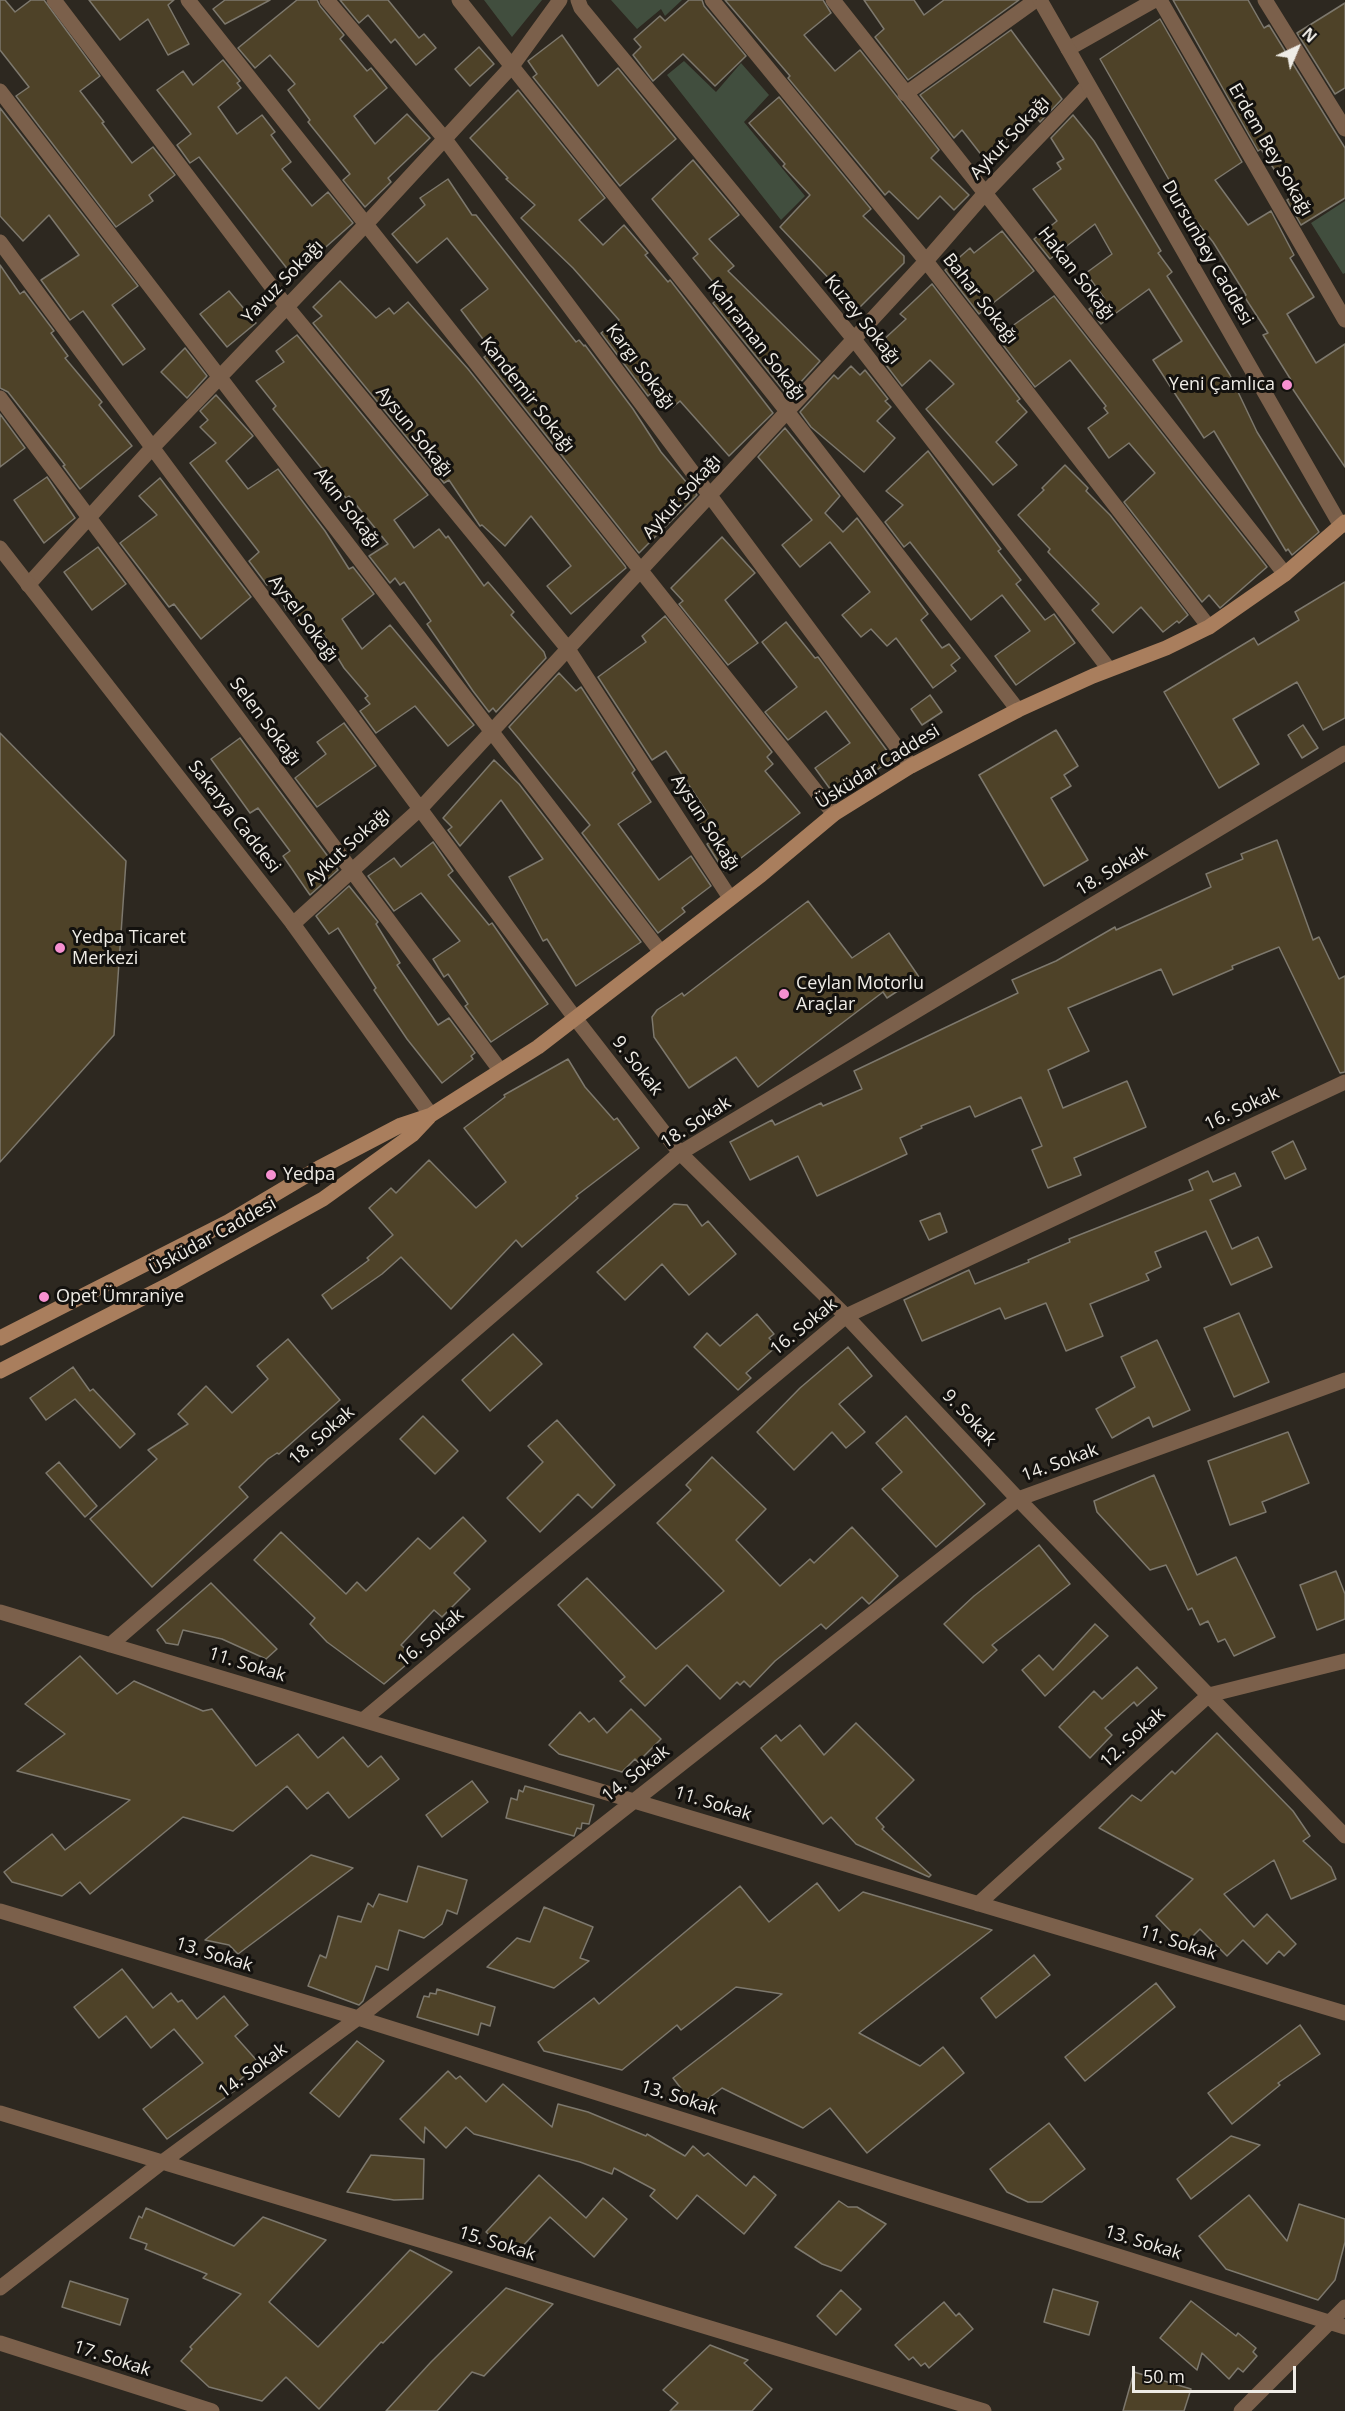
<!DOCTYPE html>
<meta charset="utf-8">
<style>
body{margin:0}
#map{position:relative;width:1345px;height:2411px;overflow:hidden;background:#2d2820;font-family:"Open Sans",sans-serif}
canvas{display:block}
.north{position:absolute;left:1267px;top:18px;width:60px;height:60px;-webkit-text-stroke:4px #13110e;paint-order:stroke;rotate:44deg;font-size:16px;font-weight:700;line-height:24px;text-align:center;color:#efece6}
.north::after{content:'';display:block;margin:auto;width:21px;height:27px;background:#efece6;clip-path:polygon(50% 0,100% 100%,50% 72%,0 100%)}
.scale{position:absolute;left:1132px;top:2366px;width:164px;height:27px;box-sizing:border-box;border:3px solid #efece6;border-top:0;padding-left:8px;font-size:18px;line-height:21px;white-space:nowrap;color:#efece6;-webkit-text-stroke:4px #13110e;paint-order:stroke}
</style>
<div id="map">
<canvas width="1345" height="2411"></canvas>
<div class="north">N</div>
<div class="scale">50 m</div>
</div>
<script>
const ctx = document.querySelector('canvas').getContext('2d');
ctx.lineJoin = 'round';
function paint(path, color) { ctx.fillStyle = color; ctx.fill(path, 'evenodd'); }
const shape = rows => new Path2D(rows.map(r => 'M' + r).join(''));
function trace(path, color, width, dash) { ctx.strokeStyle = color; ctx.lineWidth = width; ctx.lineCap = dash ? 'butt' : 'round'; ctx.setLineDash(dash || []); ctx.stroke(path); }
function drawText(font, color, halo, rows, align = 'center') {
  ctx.font = font + ' "Open Sans",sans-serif'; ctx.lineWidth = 6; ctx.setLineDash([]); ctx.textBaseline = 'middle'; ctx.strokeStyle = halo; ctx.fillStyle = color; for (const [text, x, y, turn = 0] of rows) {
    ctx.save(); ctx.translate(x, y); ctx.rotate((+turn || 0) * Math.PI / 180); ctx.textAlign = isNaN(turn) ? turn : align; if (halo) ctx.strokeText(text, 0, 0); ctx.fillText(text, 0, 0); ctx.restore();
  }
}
const green = shape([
 [484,0,542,0,512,37],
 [611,0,682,0,665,16,661,9,637,29],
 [684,61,716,92,741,63,769,95,744,122,805,196,781,220,667,75],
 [1345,201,1345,273,1343,274,1311,223]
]);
const building = shape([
 [0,0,5,0,15,12,31,0,44,0,100,76,80,91,104,122,102,123,132,163,153,147,175,175,149,195,153,201,116,227,16,96,29,87,0,50,0,0],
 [89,0,174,0,168,5,189,44,168,55,148,19,120,40,89,0],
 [225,0,270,0,225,24,213,9,225,0],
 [297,0,317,0,320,6,344,35,340,39,367,71,371,68,387,88,354,116,375,144,407,114,430,138,388,178,391,182,365,207,343,180,350,174,308,122,310,120,288,90,295,84,270,55,255,68,238,48,297,0],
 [340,0,388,0,419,38,424,34,436,48,416,65,395,39,391,43,368,15,359,23,340,0],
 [689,0,702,0,704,6,746,56,715,86,683,54,653,81,633,55,641,47,634,39,660,16,665,21,689,0],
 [725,0,823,0,831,13,804,35,835,71,860,50,939,150,931,158,969,195,954,210,940,196,918,219,889,191,885,195,788,78,790,76,725,0],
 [864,0,914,0,924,15,944,0,1019,0,908,80,875,37,884,29,864,0],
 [1173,0,1248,0,1264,28,1269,25,1345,148,1345,198,1301,225,1287,200,1292,197,1261,149,1258,151,1173,0],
 [1345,3,1345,88,1335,94,1297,33,1345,3],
 [1160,19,1242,162,1215,180,1248,225,1271,211,1294,255,1290,258,1314,297,1287,314,1316,363,1345,344,1345,467,1288,382,1291,380,1263,335,1268,333,1244,296,1246,295,1213,242,1184,206,1100,59,1160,19],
 [1011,30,1062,99,1040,122,1036,117,983,157,962,130,954,138,920,95,1011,30],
 [562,35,598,86,618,68,676,139,620,186,533,77,537,74,528,61,562,35],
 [479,47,494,64,470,86,455,69,479,47],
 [223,60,240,81,237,83,241,88,218,107,237,134,262,115,275,132,271,135,291,162,282,169,312,206,328,192,353,223,293,276,199,157,190,163,177,145,191,134,157,90,183,71,193,85,223,60],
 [518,90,605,198,579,220,603,245,624,225,648,253,645,255,668,282,670,280,773,413,729,456,680,401,673,407,657,388,648,396,601,333,619,320,573,268,521,218,535,205,506,179,508,178,470,138,518,90],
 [779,97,871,209,863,216,904,256,904,263,858,309,780,227,810,195,783,166,785,164,749,123,779,97],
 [0,108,138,286,112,305,145,349,123,365,83,311,70,320,41,280,79,255,49,215,23,241,0,216,0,108],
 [1073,115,1094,141,1161,251,1158,253,1172,272,1167,276,1230,375,1257,432,1319,532,1292,555,1288,549,1286,551,1214,431,1204,438,1153,360,1182,341,1149,289,1101,324,1089,309,1104,298,1086,273,1112,254,1095,224,1050,259,1034,239,1057,221,1033,189,1061,169,1057,163,1064,159,1051,138,1073,115],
 [693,160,739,215,709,239,734,266,728,271,820,361,788,396,713,303,718,299,708,286,713,282,693,258,698,254,652,199,693,160],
 [448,179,472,215,476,215,576,342,579,340,584,346,585,345,633,409,661,452,697,495,639,553,484,357,492,351,461,310,488,289,447,238,417,263,392,234,425,205,420,198,448,179],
 [1002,231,1034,271,979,314,945,270,970,248,974,253,1002,231],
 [0,265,20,294,24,291,54,331,51,333,68,356,65,358,102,402,99,405,132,446,80,489,63,466,65,465,8,392,0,388,0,265],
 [340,281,376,318,389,308,394,314,408,302,468,369,625,566,626,568,571,614,547,586,571,566,531,516,505,546,482,525,480,526,449,480,444,483,313,323,322,316,313,307,340,281],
 [932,284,1020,399,1017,401,1027,412,996,442,1017,465,993,485,926,409,954,384,930,360,902,386,880,357,888,350,881,342,906,319,900,314,932,284],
 [229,291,256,323,227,347,200,314,229,291],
 [1054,296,1267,567,1220,608,1209,595,1202,602,1124,502,1155,473,1129,443,1109,458,1088,428,1108,413,1104,408,1106,406,1070,360,1035,387,997,337,1054,296],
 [297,335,428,495,394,520,414,548,439,529,446,538,448,536,484,586,488,582,514,612,511,615,544,652,546,658,496,712,493,708,489,712,473,691,427,624,431,621,404,582,400,585,395,578,390,583,369,556,388,544,349,496,346,498,273,409,276,406,256,381,284,362,276,351,297,335],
 [185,348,207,376,187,398,161,372,185,348],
 [851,366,860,375,865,370,888,399,885,401,891,407,877,421,895,438,864,472,811,427,800,412,834,375,838,379,851,366],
 [216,395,253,436,226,461,248,489,278,469,325,531,349,569,353,567,374,594,342,619,362,649,390,625,474,725,448,746,415,706,376,733,360,711,370,704,365,698,368,696,344,668,322,632,313,639,292,608,286,610,274,580,267,585,249,561,259,552,190,463,216,443,200,427,208,420,200,411,216,395],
 [0,414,25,448,0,467,0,414],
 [785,428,840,496,825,513,843,532,857,518,928,614,921,620,942,648,949,644,960,658,951,665,956,671,933,688,896,638,887,646,871,629,861,637,842,615,870,592,830,542,800,567,782,545,812,520,758,457,785,428],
 [928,451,1001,549,998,551,1021,580,1016,584,1045,620,1054,614,1075,643,1016,685,995,656,1030,631,1002,595,971,620,910,542,904,547,885,522,903,505,886,491,928,451],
 [1065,465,1088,488,1086,491,1110,515,1188,615,1179,623,1177,621,1163,632,1141,607,1113,633,1092,610,1099,604,1048,552,1050,549,1018,515,1044,490,1042,488,1065,465],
 [47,477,75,518,44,543,14,500,47,477],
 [160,478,251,597,201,639,174,604,169,607,120,543,157,515,139,496,160,478],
 [722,537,755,573,725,600,758,643,728,665,679,604,683,601,671,588,722,537],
 [98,547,126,584,92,610,64,572,98,547],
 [1345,582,1345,718,1323,730,1297,682,1233,719,1259,764,1219,788,1164,692,1254,638,1258,645,1299,620,1295,612,1345,582],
 [665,616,772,752,767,757,773,764,765,771,800,813,724,871,707,844,714,839,699,821,708,814,666,751,652,760,598,677,646,642,642,636,665,616],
 [786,622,815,658,818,657,893,759,865,778,861,774,833,793,815,768,850,743,826,711,788,740,765,712,797,687,762,642,786,622],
 [559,673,576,691,581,687,635,770,632,773,651,802,618,824,659,880,691,856,711,886,682,908,685,912,658,933,582,833,590,825,509,727,559,673],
 [930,695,942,712,922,725,911,709,930,695],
 [344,723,376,766,317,807,295,778,326,754,317,742,344,723],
 [1303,725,1318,748,1302,758,1288,735,1303,725],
 [1056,730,1078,766,1064,775,1071,786,1051,798,1088,860,1044,886,979,775,1056,730],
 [0,733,126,861,114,1035,0,1162,0,733],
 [240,738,338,870,310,895,283,856,290,851,258,808,250,813,211,759,240,738],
 [494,760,519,784,641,942,576,986,547,939,543,941,509,877,543,859,501,800,460,846,448,830,452,827,443,818,494,760],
 [1277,840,1313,940,1319,937,1339,979,1345,976,1345,1072,1340,1073,1279,947,1232,966,1233,969,1173,995,1161,969,1068,1008,1089,1051,1048,1070,1063,1108,1127,1081,1146,1127,1074,1158,1081,1175,1048,1188,1032,1150,1042,1146,1021,1097,975,1117,970,1106,921,1126,922,1128,900,1138,907,1154,817,1196,798,1156,750,1180,730,1142,772,1120,775,1125,821,1103,823,1106,862,1089,854,1071,1018,993,1012,980,1056,961,1115,927,1116,930,1211,887,1206,874,1243,859,1241,854,1277,840],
 [433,842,453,871,448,875,489,925,492,923,548,1004,491,1042,465,1006,468,1004,448,974,444,977,433,959,460,941,421,893,394,911,368,876,394,858,401,867,433,842],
 [349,886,378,922,376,924,400,963,397,965,438,1025,449,1018,475,1053,471,1056,473,1059,442,1083,407,1039,374,990,376,988,338,928,329,934,316,916,349,886],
 [808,901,852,958,889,933,919,977,887,998,883,992,758,1087,736,1057,689,1088,654,1037,652,1017,657,1010,682,993,684,996,808,901],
 [568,1059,585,1087,614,1120,617,1118,639,1148,576,1196,578,1198,522,1247,516,1240,451,1309,401,1257,382,1274,332,1309,322,1295,369,1260,367,1258,393,1235,369,1208,391,1188,396,1193,429,1160,476,1208,506,1182,464,1128,505,1097,504,1095,568,1059],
 [1293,1141,1306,1169,1285,1179,1272,1152,1293,1141],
 [1208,1171,1213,1182,1235,1173,1241,1186,1210,1200,1232,1249,1258,1237,1272,1267,1231,1285,1206,1231,1155,1252,1161,1267,1146,1274,1149,1280,1090,1304,1103,1336,1066,1351,1046,1303,1005,1319,1000,1308,922,1341,904,1300,969,1270,975,1284,1029,1262,1028,1260,1070,1242,1069,1239,1193,1190,1189,1180,1208,1171],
 [674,1204,687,1205,702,1226,708,1221,736,1254,689,1295,662,1264,625,1300,597,1272,674,1204],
 [940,1213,947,1232,929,1240,920,1221,940,1213],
 [1239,1313,1269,1382,1234,1397,1204,1328,1239,1313],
 [757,1314,774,1334,769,1338,777,1346,746,1373,751,1378,738,1390,694,1347,707,1333,720,1346,757,1314],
 [513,1334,542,1364,490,1411,462,1380,513,1334],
 [288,1339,340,1400,279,1454,277,1453,268,1459,239,1487,248,1497,152,1587,90,1519,157,1459,148,1450,188,1424,178,1414,206,1386,232,1413,268,1379,257,1366,288,1339],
 [1157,1340,1190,1410,1153,1427,1149,1417,1112,1438,1096,1409,1135,1387,1121,1357,1157,1340],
 [848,1347,872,1376,839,1404,865,1432,846,1448,832,1432,794,1470,757,1432,800,1388,848,1347],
 [73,1367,90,1391,93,1389,135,1434,120,1448,75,1399,46,1420,30,1398,73,1367],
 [423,1416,458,1451,435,1474,400,1439,423,1416],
 [906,1416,985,1504,936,1547,882,1489,902,1472,876,1443,906,1416],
 [557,1420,615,1485,592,1508,578,1494,540,1532,507,1498,543,1462,528,1446,557,1420],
 [1288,1432,1309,1483,1262,1502,1266,1512,1230,1525,1208,1461,1288,1432],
 [712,1457,766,1509,736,1540,780,1586,810,1559,814,1563,852,1527,898,1576,869,1604,862,1597,826,1629,821,1624,775,1661,750,1687,744,1681,740,1685,737,1682,720,1699,687,1665,645,1706,620,1681,625,1677,558,1605,587,1578,656,1649,724,1591,657,1523,691,1490,686,1485,712,1457],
 [59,1462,97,1506,85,1517,46,1473,59,1462],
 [1154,1475,1197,1575,1236,1557,1275,1637,1234,1656,1225,1639,1218,1642,1208,1621,1200,1625,1192,1608,1188,1610,1166,1565,1150,1570,1097,1512,1094,1501,1154,1475],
 [463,1517,486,1541,454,1573,470,1589,442,1617,434,1610,401,1645,415,1657,384,1684,327,1642,310,1624,315,1618,254,1560,281,1532,346,1594,357,1582,366,1591,418,1538,430,1549,463,1517],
 [1039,1545,1070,1584,992,1645,997,1650,983,1663,944,1624,974,1596,1039,1545],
 [1336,1571,1345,1594,1345,1619,1317,1630,1300,1585,1336,1571],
 [211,1583,277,1649,266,1659,222,1639,183,1630,178,1645,166,1643,157,1630,211,1583],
 [1095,1624,1108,1636,1045,1696,1022,1670,1039,1655,1053,1670,1095,1624],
 [80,1656,117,1694,134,1681,203,1711,212,1709,256,1766,298,1734,318,1758,343,1737,368,1767,381,1756,399,1779,349,1818,328,1792,307,1809,287,1786,233,1831,183,1817,90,1894,80,1882,62,1896,12,1882,4,1872,52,1834,65,1850,130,1800,17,1771,65,1734,25,1704,80,1656],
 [1137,1667,1157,1688,1137,1706,1134,1702,1105,1728,1112,1735,1090,1758,1059,1727,1094,1691,1102,1699,1137,1667],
 [631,1709,661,1739,638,1762,635,1759,622,1772,559,1754,549,1745,580,1712,589,1722,594,1718,607,1733,631,1709],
 [856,1723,914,1780,876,1818,884,1827,882,1829,931,1875,929,1877,856,1844,831,1817,823,1824,761,1748,776,1735,781,1741,800,1725,824,1755,856,1723],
 [1217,1733,1293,1811,1310,1836,1303,1841,1331,1867,1336,1879,1291,1899,1274,1860,1224,1894,1254,1927,1267,1914,1296,1944,1284,1956,1279,1951,1267,1964,1243,1940,1227,1956,1200,1929,1184,1945,1156,1916,1193,1879,1099,1828,1132,1795,1141,1801,1172,1771,1175,1774,1217,1733],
 [472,1781,488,1802,442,1837,426,1815,472,1781],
 [525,1786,594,1805,589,1824,582,1823,581,1829,577,1828,574,1836,506,1818,511,1798,517,1800,519,1790,523,1792,525,1786],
 [311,1855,353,1868,238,1954,229,1945,205,1940,311,1855],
 [418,1866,467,1880,457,1914,447,1910,442,1924,424,1938,399,1930,388,1970,376,1966,363,2001,359,2005,308,1986,320,1955,326,1958,338,1916,361,1922,368,1903,373,1907,379,1894,407,1902,418,1866],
 [817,1883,839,1911,863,1892,992,1930,859,2033,920,2066,943,2047,964,2073,867,2153,830,2108,803,2128,722,2088,696,2108,673,2078,782,1994,736,1987,681,2030,677,2025,622,2070,544,2051,538,2042,594,1998,599,2004,740,1886,769,1922,817,1883],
 [544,1907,593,1927,580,1958,589,1961,554,1988,487,1967,517,1938,530,1942,544,1907],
 [1034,1955,1050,1975,996,2018,981,1998,1034,1955],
 [122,1969,153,2008,171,1993,178,2002,182,2000,197,2019,224,1996,248,2025,235,2036,259,2063,233,2086,237,2089,167,2139,143,2109,203,2063,174,2029,151,2048,126,2016,99,2038,74,2007,122,1969],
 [1156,1983,1175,2007,1085,2081,1065,2057,1156,1983],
 [437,1989,495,2007,490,2026,481,2023,478,2035,417,2017,424,1996,429,1997,430,1993,436,1994,437,1989],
 [1300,2025,1320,2054,1278,2083,1280,2085,1232,2124,1208,2093,1300,2025],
 [357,2041,384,2061,339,2117,310,2093,357,2041],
 [448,2071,456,2079,460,2076,486,2102,503,2084,552,2127,558,2104,588,2112,646,2136,647,2134,685,2156,693,2146,704,2156,708,2153,746,2186,754,2176,776,2195,744,2234,697,2195,677,2219,650,2196,655,2190,614,2168,612,2174,580,2162,474,2134,466,2127,446,2148,425,2127,424,2143,400,2119,448,2071],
 [1049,2123,1085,2169,1042,2202,1028,2202,1007,2192,990,2169,1049,2123],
 [1231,2136,1260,2145,1191,2199,1177,2179,1231,2136],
 [371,2155,424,2159,423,2199,394,2200,347,2192,371,2155],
 [539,2175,586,2218,603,2198,627,2219,594,2257,550,2217,518,2251,508,2242,503,2247,486,2232,539,2175],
 [1249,2195,1287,2241,1299,2204,1345,2219,1345,2242,1335,2280,1318,2300,1226,2269,1199,2236,1249,2195],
 [839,2201,848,2207,857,2207,886,2224,841,2271,822,2264,795,2247,839,2201],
 [146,2208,234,2246,263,2217,326,2240,269,2302,318,2347,410,2250,452,2272,383,2343,381,2342,319,2409,286,2377,262,2401,209,2387,181,2361,192,2349,190,2347,241,2294,203,2278,207,2274,145,2249,147,2244,130,2238,139,2216,142,2218,146,2208],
 [70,2281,128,2299,120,2325,62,2307,70,2281],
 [506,2288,553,2304,484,2376,472,2372,437,2411,386,2411,431,2362,506,2288],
 [1053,2289,1098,2302,1089,2335,1044,2322,1053,2289],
 [841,2290,861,2309,836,2335,817,2316,841,2290],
 [1191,2301,1236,2336,1238,2333,1256,2348,1253,2352,1257,2356,1243,2372,1238,2368,1229,2379,1202,2353,1197,2370,1160,2338,1191,2301],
 [944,2302,956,2316,959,2313,973,2329,929,2368,925,2363,921,2366,913,2357,909,2360,895,2345,944,2302],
 [710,2345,748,2360,744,2363,772,2389,752,2411,670,2411,678,2403,663,2390,710,2345],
 [1134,2372,1191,2389,1184,2411,1123,2411,1134,2372]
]);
const minor = shape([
 [54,0,287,307,568,649,730,898],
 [188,0,834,814],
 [327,0,444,138,911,766],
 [459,0,786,410,1018,710],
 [578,0,581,8,853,338,1109,669],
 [712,0,926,261,1209,627],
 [833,0,1285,574],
 [1160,0,1345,320],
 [1265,0,1345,129],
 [1068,49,1155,0],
 [0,91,660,951],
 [905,94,1036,0],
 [0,242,575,1018,680,1153,846,1316,1018,1499,1345,1836],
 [0,398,500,1070],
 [28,585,151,449,367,223,512,66,560,0],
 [293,924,421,808,926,261,986,192,1088,85],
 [0,1612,1345,2013],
 [110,1645,680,1153,1345,753],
 [363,1720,846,1316,1345,1082],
 [978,1904,1209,1695,1345,1661],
 [0,1911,358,2018,1345,2327],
 [0,2113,984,2411],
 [0,2288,161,2163,358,2018,1018,1499,1345,1380],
 [0,2343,212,2411],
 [1241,2411,1345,2307]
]);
const tertiary = shape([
 [1040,0,1341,526],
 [0,548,293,924,431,1115]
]);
const secondary = shape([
 [0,1338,228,1222,319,1168,401,1125,431,1115,538,1047,761,875,834,814,911,766,1018,710,1093,676,1166,648,1209,627,1285,574,1345,522],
 [0,1371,168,1285,323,1199,412,1135,429,1117]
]);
const markers = [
 [1287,385,6,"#f690d0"],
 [60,948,6,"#f690d0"],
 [784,994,6,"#f690d0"],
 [271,1175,6,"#f690d0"],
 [44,1297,6,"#f690d0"]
];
const streetNames = [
 ["Aykut Sokağı",1010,138,-47],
 ["Erdem Bey Sokağı",1270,150,60],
 ["Dursunbey Caddesi",1207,253,60],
 ["Hakan Sokağı",1076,274,52],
 ["Yavuz Sokağı",283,282,-46],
 ["Bahar Sokağı",980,299,52],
 ["Kuzey Sokağı",862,320,51],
 ["Kahraman Sokağı",756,341,52],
 ["Kargı Sokağı",640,367,53],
 ["Kandemir Sokağı",527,395,52],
 ["Aysun Sokağı",414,432,51],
 ["Aykut Sokağı",682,497,-48],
 ["Akın Sokağı",347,508,52],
 ["Aysel Sokağı",303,619,53],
 ["Selen Sokağı",265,722,53],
 ["Üsküdar Caddesi",878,767,-32],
 ["Sakarya Caddesi",234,817,52],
 ["Aysun Sokağı",705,823,57],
 ["Aykut Sokağı",348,847,-42],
 ["18. Sokak",1112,871,-31],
 ["9. Sokak",637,1066,52],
 ["16. Sokak",1242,1109,-25],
 ["18. Sokak",696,1123,-33],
 ["Üsküdar Caddesi",213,1237,-29],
 ["16. Sokak",804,1327,-39],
 ["9. Sokak",969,1418,47],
 ["18. Sokak",322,1436,-41],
 ["14. Sokak",1060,1463,-20],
 ["16. Sokak",431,1638,-40],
 ["11. Sokak",247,1665,17],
 ["12. Sokak",1133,1738,-42],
 ["14. Sokak",636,1774,-38],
 ["11. Sokak",713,1804,17],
 ["11. Sokak",1178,1943,17],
 ["13. Sokak",214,1955,17],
 ["14. Sokak",253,2071,-36],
 ["13. Sokak",679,2098,17],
 ["13. Sokak",1143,2243,17],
 ["15. Sokak",497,2244,17],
 ["17. Sokak",112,2359,18]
];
const poiNames = [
 ["Yeni Çamlıca",1275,385,"right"],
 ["Yedpa Ticaret",72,938],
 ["Merkezi",72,959],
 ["Ceylan Motorlu",796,984],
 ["Araçlar",796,1005],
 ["Yedpa",283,1175],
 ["Opet Ümraniye",56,1297]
];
paint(green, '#414e3e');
paint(building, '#4e4228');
trace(building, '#7d786d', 1.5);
trace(minor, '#7b604b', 15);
trace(tertiary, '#7b604b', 15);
trace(secondary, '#a97e5d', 15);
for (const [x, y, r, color] of markers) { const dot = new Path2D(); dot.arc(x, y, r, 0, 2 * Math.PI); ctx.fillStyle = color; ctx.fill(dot); trace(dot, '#13110e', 2); }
drawText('18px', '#efece6', '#13110e', streetNames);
drawText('18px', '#efece6', '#13110e', poiNames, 'left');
</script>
